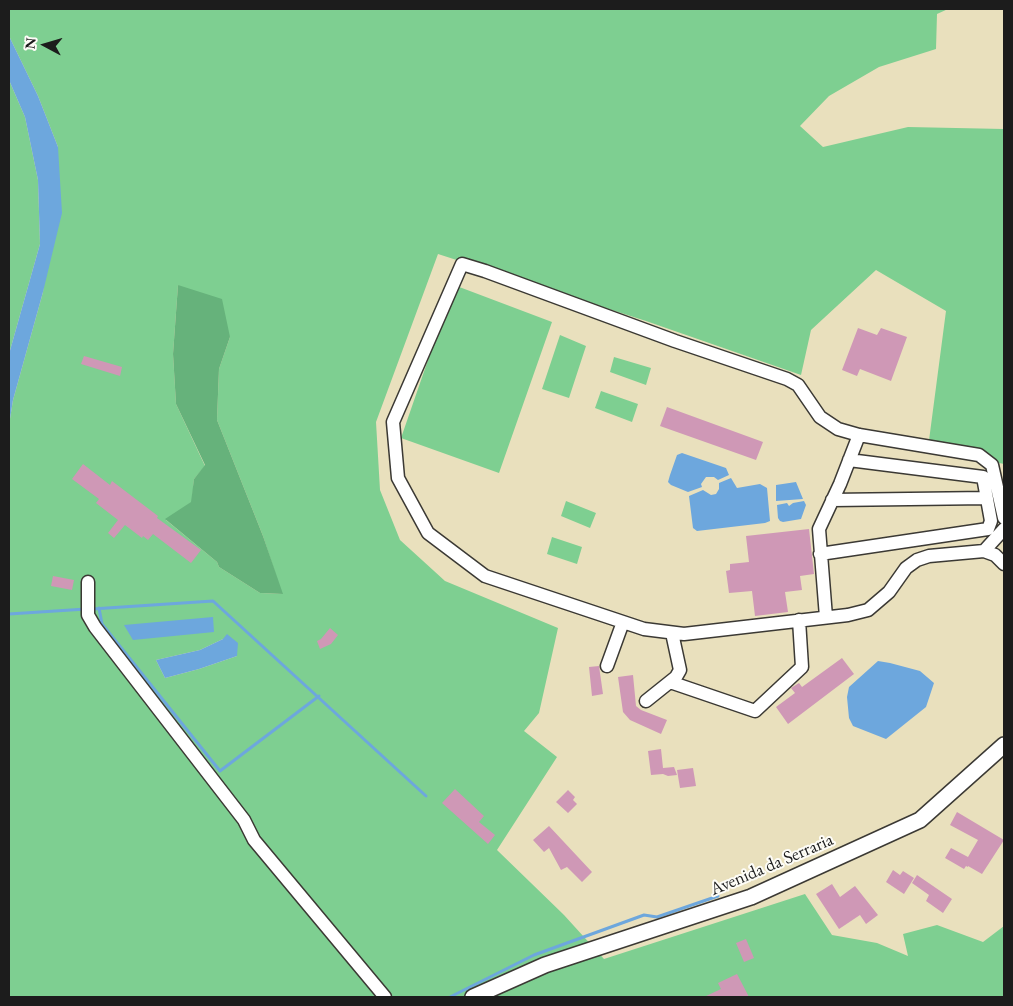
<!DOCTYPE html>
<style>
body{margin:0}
#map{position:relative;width:1013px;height:1006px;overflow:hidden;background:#e9e0bd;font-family:"EB Garamond",serif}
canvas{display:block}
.frame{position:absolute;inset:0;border:10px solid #1c1c1c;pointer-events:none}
.north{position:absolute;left:20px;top:20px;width:50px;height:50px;-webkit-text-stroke:4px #fdfcf7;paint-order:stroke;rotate:276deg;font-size:14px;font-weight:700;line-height:20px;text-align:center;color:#1c1c1c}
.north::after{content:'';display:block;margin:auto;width:18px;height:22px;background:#1c1c1c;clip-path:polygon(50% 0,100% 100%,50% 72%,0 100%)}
</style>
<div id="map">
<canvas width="1013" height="1006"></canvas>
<div class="frame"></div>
<div class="north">N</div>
</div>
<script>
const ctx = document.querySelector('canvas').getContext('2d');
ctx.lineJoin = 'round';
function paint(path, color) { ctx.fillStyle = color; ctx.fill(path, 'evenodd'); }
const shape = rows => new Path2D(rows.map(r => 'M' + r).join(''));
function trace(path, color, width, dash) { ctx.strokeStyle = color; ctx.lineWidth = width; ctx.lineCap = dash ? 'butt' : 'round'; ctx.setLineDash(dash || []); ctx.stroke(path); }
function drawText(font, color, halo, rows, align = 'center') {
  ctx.font = font + ' "EB Garamond",serif'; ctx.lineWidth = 4; ctx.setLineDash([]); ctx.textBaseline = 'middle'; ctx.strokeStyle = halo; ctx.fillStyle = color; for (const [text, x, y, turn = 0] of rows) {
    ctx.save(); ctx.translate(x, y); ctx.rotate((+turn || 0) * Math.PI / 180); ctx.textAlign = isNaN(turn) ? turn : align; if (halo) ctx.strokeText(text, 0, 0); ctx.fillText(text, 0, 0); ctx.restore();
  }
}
const green = shape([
 [9,9,948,9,937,14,936,49,879,67,829,96,800,126,823,147,908,127,1004,129,1004,464,928,448,946,311,876,270,811,330,801,375,646,321,438,254,376,422,380,490,400,540,445,581,558,628,539,713,524,731,557,757,497,850,564,915,604,959,805,894,832,935,877,943,908,956,903,934,937,925,983,942,1004,926,1004,997,9,997,9,425,13,400,43,292,58,147,38,96,9,36],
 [178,285,230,337,219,369,217,420,263,536,282,594,260,593,219,567,217,562,166,520,192,502,194,479,205,466,176,404,173,354],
 [223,639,237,656,199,669,165,678,156,660,200,650],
 [9,80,25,117,38,180,40,244,9,354],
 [454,285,552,322,499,473,401,438],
 [560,335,586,346,569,398,542,389],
 [614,357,651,368,646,385,610,372],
 [601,391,638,404,632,422,595,408],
 [566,501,596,513,590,528,561,516],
 [552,537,582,547,577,564,547,554]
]);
const forest = shape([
 [178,285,222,299,230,337,219,369,217,420,263,536,283,594,260,593,219,567,217,562,165,519,191,502,194,479,205,465,176,404,173,354]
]);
const water = shape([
 [9,36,38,96,58,147,62,213,43,292,13,400,9,425,9,354,40,244,38,180,25,117,9,80],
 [682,453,726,468,729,475,718,480,714,477,706,477,701,484,702,487,688,492,671,485,668,482,670,475,677,455],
 [731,478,737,488,760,484,767,488,770,521,765,523,697,531,693,528,689,496,703,490,711,495,716,494,719,489,719,483],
 [796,482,803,499,776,501,776,485],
 [804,501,806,505,801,519,783,522,780,521,778,518,777,505,787,503,789,506,793,503],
 [213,617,214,632,133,640,124,625],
 [227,634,238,643,237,656,199,669,165,678,156,660,200,650,223,639],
 [878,661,890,663,920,671,934,683,926,707,886,739,853,726,849,718,847,697,849,687]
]);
const stream = shape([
 [99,608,102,624,220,771,319,696],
 [92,609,213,601,426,796],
 [9,614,86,609],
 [450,997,534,955,644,915,657,917,718,896]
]);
const building = shape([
 [858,328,877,335,881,328,907,337,891,381,860,369,857,376,842,370],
 [84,356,122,367,120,376,81,364],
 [667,407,763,442,756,460,660,426],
 [83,464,110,485,112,481,158,516,157,518,201,550,191,563,153,534,148,540,143,536,142,538,125,525,114,538,108,533,118,520,96,503,99,499,72,479],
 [809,529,814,574,800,576,802,590,785,592,788,612,755,616,752,591,729,593,726,571,730,570,730,564,749,562,746,536],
 [53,576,74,580,72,590,51,586],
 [330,628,338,635,331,644,320,649,317,641,321,639],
 [842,658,854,674,788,724,776,707,795,693,791,688,799,683,802,687],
 [599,666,603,694,592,696,589,667],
 [633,675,636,706,641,710,667,720,661,734,630,720,623,712,618,677],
 [661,749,663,768,674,767,677,775,668,776,663,774,651,775,648,751],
 [693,768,696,786,680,788,677,770],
 [455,789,484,816,479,822,495,835,488,844,442,803],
 [568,790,575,797,573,800,577,804,568,813,556,802],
 [957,812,1004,840,982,874,968,866,968,867,966,866,964,869,945,858,951,848,968,857,978,840,950,825],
 [549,826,592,872,582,882,567,867,561,870,549,848,544,852,533,840],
 [893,870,900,875,903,871,914,878,904,894,886,882],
 [917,875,952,899,943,913,926,901,929,895,912,883],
 [832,884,840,897,855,886,878,915,866,924,860,915,839,929,816,894],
 [746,939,754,958,744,962,736,943],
 [737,974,749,997,704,997,721,989,718,983]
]);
const minor = shape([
 [832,500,987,498],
 [1004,518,992,465,979,455,859,435,838,429,820,417,798,385,787,379,675,341,485,271,462,264,393,422,398,478,428,533,485,576,644,629,684,634,848,615,868,610,889,592,906,568,917,560,929,556,984,551,995,555,1004,564],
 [984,551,1004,529],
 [820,554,988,529,991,521,983,477,849,460],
 [88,582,88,615,95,627,244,820,254,840,385,997],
 [826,617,819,529,840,484,859,435],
 [607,666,623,622],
 [670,682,755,711,802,667,799,620],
 [646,701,676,677,680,670,672,633]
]);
const major = shape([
 [473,997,545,965,751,897,920,820,1004,745]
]);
const streetNames = [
 ["Avenida da Serraria",772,865,-23]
];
paint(green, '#7ecf91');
paint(forest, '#66b27b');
paint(water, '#6da7dd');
trace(stream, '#6da7dd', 3);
paint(building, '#cf98b6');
trace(minor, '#3b3934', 15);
trace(major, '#3b3934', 18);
trace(minor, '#fff', 12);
trace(major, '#fff', 15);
drawText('18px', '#1c1c1c', '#fdfcf7', streetNames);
</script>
